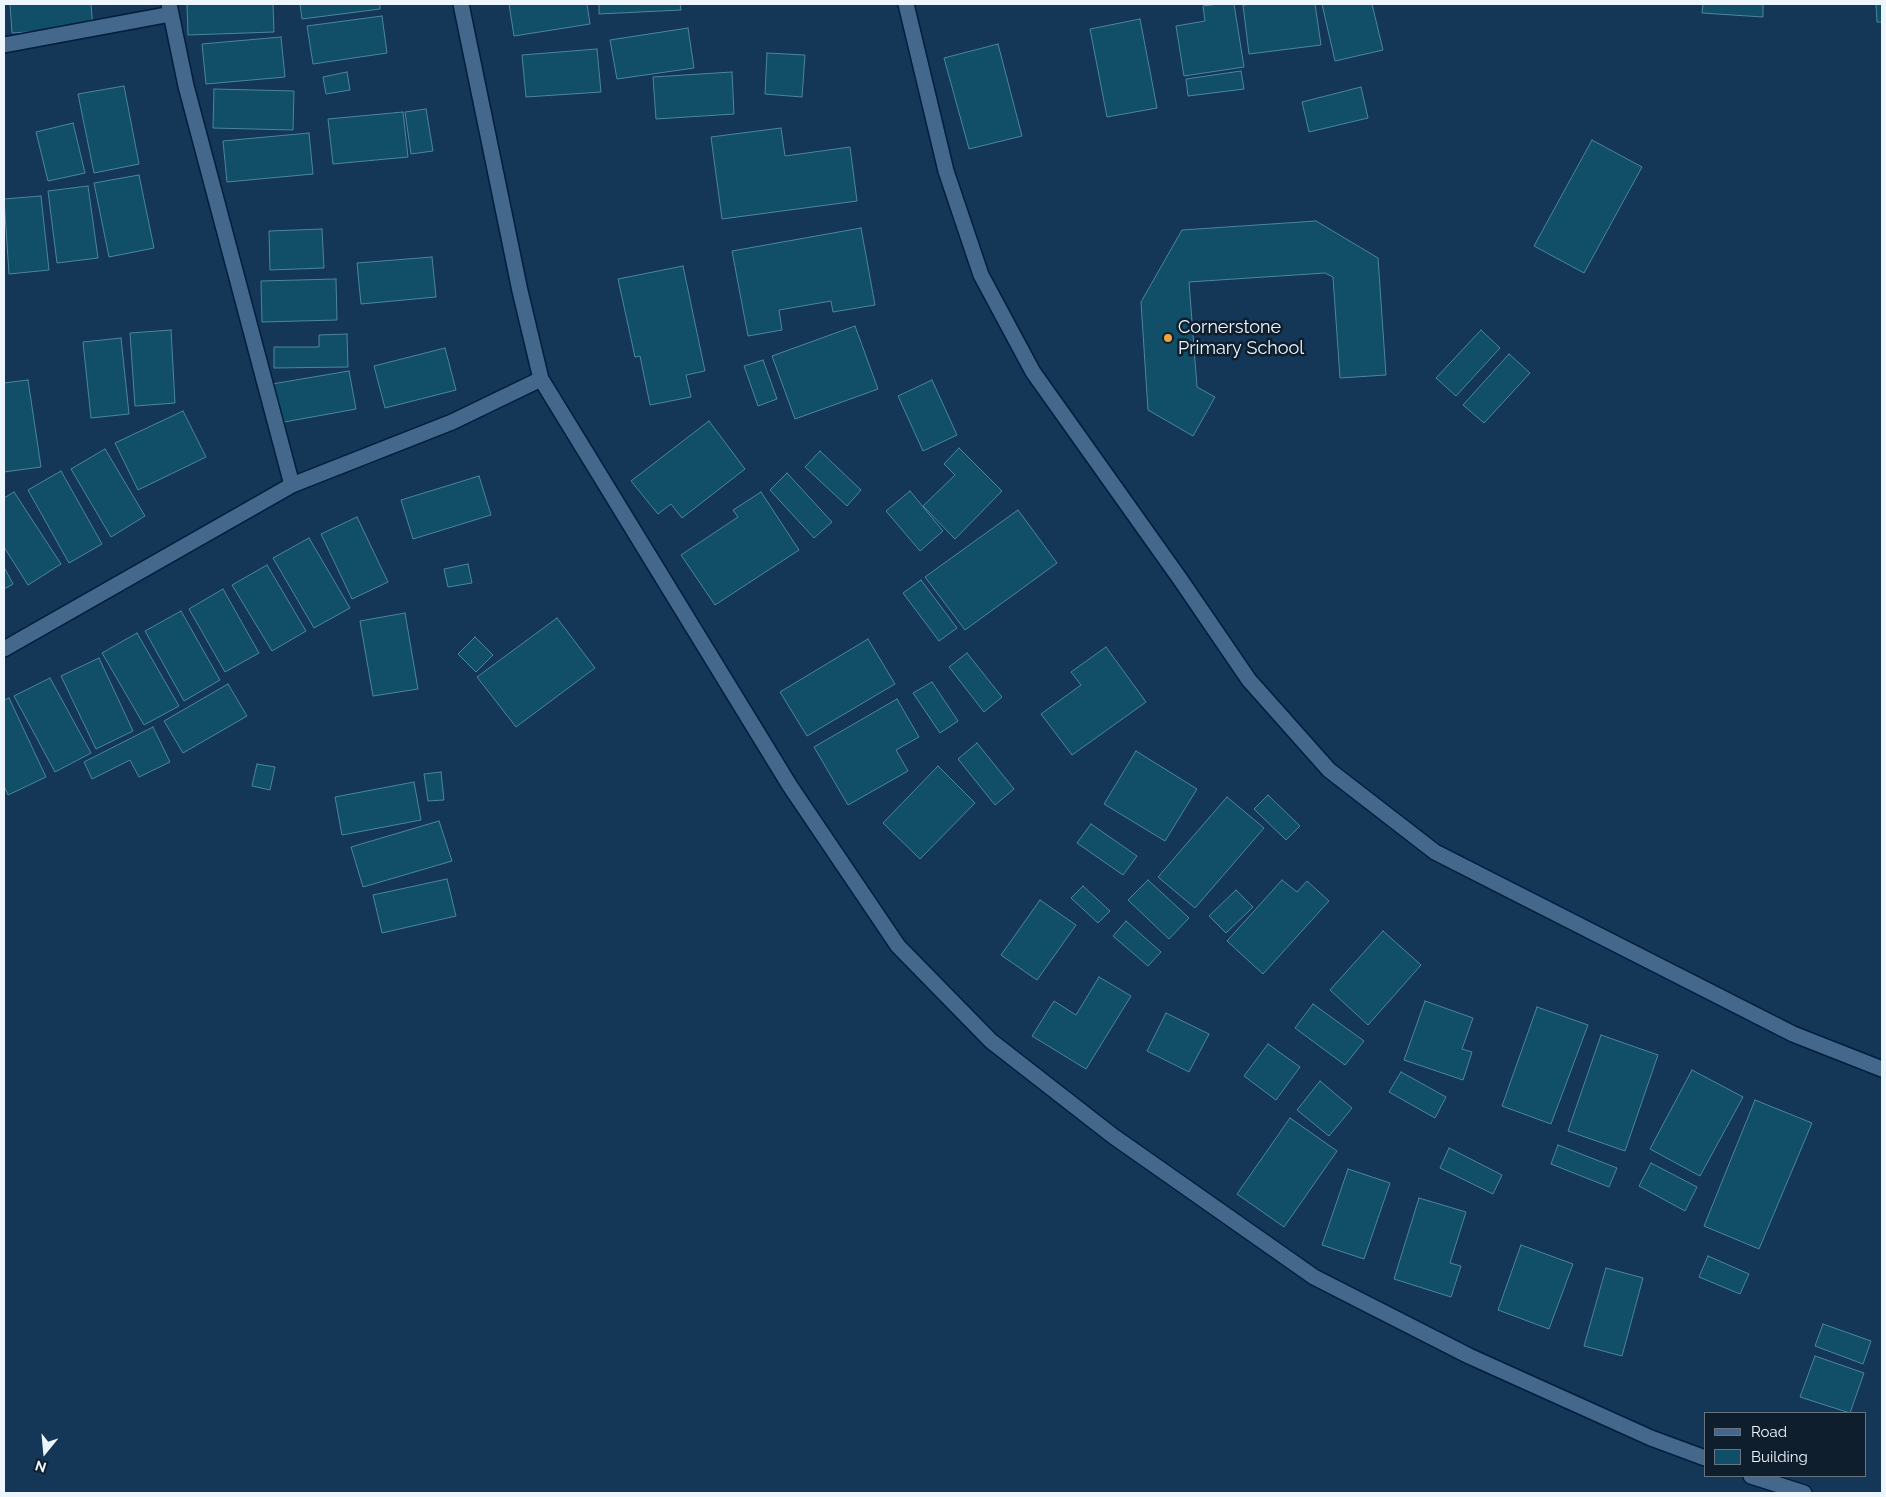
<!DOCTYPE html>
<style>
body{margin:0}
#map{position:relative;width:1886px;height:1497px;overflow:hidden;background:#143758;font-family:Raleway,sans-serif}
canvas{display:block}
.frame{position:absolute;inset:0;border:5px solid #edf5fe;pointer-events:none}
.legend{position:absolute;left:1704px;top:1412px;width:162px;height:65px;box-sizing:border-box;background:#0f1e2d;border:1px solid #687481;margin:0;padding:6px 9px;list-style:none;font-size:15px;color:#edf5fe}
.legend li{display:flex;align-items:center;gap:10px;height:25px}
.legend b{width:25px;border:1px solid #687481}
.north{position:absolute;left:20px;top:1427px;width:50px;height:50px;-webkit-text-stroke:4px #0f1e2d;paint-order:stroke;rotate:197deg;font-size:14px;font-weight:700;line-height:20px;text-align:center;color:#edf5fe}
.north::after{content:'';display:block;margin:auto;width:18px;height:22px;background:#edf5fe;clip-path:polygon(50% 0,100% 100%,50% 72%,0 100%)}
</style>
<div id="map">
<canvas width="1886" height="1497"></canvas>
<div class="frame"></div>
<ul class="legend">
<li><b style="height:6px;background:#44678c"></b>Road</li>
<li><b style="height:14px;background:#114e67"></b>Building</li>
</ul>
<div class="north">N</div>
</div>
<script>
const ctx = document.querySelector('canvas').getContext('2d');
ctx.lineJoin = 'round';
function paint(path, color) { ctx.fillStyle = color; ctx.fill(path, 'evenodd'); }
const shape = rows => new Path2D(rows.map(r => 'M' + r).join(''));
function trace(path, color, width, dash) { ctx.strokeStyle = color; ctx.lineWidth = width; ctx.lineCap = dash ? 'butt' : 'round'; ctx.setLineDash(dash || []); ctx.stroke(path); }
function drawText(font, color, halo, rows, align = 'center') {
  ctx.font = font + ' Raleway,sans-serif'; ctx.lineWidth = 5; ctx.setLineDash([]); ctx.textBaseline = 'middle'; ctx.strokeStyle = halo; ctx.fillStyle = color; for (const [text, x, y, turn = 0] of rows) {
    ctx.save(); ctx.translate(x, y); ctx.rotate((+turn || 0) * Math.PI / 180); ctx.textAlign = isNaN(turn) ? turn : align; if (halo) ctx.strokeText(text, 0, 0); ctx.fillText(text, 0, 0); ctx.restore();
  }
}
const building = shape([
 [10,4,91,4,93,28,12,33,10,4],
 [187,4,273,4,274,32,188,35,187,4],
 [300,4,380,4,380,9,302,19,300,4],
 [509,4,587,4,590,24,514,36,509,4],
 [599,4,680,4,681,10,599,14,599,4],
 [1219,4,1234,4,1244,67,1184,76,1176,26,1205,21,1203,6,1219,4],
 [1254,4,1315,4,1321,45,1249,54,1243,5,1254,4],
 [1322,4,1372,4,1383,50,1335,61,1322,4],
 [1703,4,1763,4,1763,17,1702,13,1703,4],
 [1876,4,1882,4,1882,22,1877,22,1876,4],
 [382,16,387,53,313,64,307,26,382,16],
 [1140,19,1157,108,1107,117,1090,29,1140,19],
 [688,28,694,68,617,79,610,40,688,28],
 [281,37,285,77,206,84,202,44,281,37],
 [998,44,1022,136,969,149,944,58,998,44],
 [597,49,601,92,526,97,522,55,597,49],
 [767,53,805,55,802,97,765,94,767,53],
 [1241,71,1244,89,1188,96,1186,79,1241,71],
 [347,72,350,90,326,94,323,77,347,72],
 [732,72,734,114,656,119,653,77,732,72],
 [124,86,139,164,94,173,78,94,124,86],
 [1361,87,1368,118,1309,132,1302,102,1361,87],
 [214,89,294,91,293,130,213,128,214,89],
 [426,109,433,151,411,154,405,112,426,109],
 [403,112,408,157,333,164,328,119,403,112],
 [73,123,85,173,48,181,36,132,73,123],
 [781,128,785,156,850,147,857,201,722,219,711,137,781,128],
 [309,133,313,174,227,182,223,141,309,133],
 [1592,140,1642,167,1584,273,1534,246,1592,140],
 [139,175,154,248,109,257,94,183,139,175],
 [88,186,98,258,57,263,48,191,88,186],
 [41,196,49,270,9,274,4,199,41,196],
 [1316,221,1378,258,1386,375,1340,378,1333,277,1325,273,1189,282,1197,387,1215,397,1193,436,1148,410,1141,302,1182,230,1316,221],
 [861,228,875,305,833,312,831,301,779,310,782,330,748,336,732,251,861,228],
 [322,229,324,268,270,270,269,231,322,229],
 [432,257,436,297,361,304,357,263,432,257],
 [683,266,705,371,686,375,691,397,650,405,640,356,635,357,618,279,683,266],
 [336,279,337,320,262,322,261,281,336,279],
 [855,326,878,389,795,419,772,356,855,326],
 [171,330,175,403,135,406,130,333,171,330],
 [1481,330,1500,348,1456,396,1436,378,1481,330],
 [347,334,348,367,274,368,274,347,319,347,319,335,347,334],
 [121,338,129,414,91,418,83,342,121,338],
 [445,348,456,390,385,408,374,366,445,348],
 [1509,354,1530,373,1484,423,1463,405,1509,354],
 [763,360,777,399,758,406,744,366,763,360],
 [349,371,356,409,279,423,272,384,349,371],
 [28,380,41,467,4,472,4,383,28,380],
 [932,380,957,435,923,451,898,396,932,380],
 [183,411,206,457,138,490,115,443,183,411],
 [709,421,745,469,682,518,671,504,658,514,631,481,709,421],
 [959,448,1002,491,955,539,923,506,955,475,944,464,959,448],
 [105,449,145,516,111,537,71,469,105,449],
 [820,451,861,490,847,506,805,467,820,451],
 [61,471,102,544,69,563,28,490,61,471],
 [787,473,832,522,814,538,770,490,787,473],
 [479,476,491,515,413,539,401,500,479,476],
 [910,491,943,531,920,551,886,511,910,491],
 [14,492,61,564,28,585,4,547,4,498,14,492],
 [761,492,799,550,715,605,681,555,738,517,733,510,761,492],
 [1018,510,1057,563,965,630,925,577,1018,510],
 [357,517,388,582,352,599,321,534,357,517],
 [309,538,350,608,314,628,273,558,309,538],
 [468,564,472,583,448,587,444,569,468,564],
 [267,565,306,631,272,651,232,585,267,565],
 [4,567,13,584,4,589,4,567],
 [921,580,957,628,939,641,903,593,921,580],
 [223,589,259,653,225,672,189,609,223,589],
 [181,611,220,680,184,701,145,631,181,611],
 [405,613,418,689,373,696,360,621,405,613],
 [557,618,595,668,516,727,477,677,557,618],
 [137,633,179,706,144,725,102,653,137,633],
 [475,637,493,655,476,672,458,654,475,637],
 [868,639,895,684,807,736,780,692,868,639],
 [1106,647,1146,702,1072,755,1041,714,1081,685,1071,672,1106,647],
 [967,653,1002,697,984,712,949,667,967,653],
 [99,658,133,731,96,749,61,676,99,658],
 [50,678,91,753,55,772,14,696,50,678],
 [932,682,958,721,940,733,913,693,932,682],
 [228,684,247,716,183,753,164,721,228,684],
 [9,698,46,777,8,795,4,786,4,700,9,698],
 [897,699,919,737,896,750,908,771,848,805,814,747,897,699],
 [153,727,170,762,139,777,130,760,92,779,84,762,153,727],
 [977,743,1014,789,995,805,958,759,977,743],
 [1136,751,1197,789,1165,841,1104,804,1136,751],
 [257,764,275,767,270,790,252,786,257,764],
 [938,766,975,803,920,859,883,823,938,766],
 [441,772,444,800,428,801,424,774,441,772],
 [414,782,421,820,342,835,335,797,414,782],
 [1268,795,1300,826,1286,840,1254,809,1268,795],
 [1227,797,1264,828,1195,908,1158,877,1227,797],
 [439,821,452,861,363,887,351,847,439,821],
 [1091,824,1137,856,1123,875,1077,843,1091,824],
 [447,879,456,916,382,933,373,895,447,879],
 [1148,880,1189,918,1169,939,1128,900,1148,880],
 [1282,880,1297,892,1307,881,1329,901,1263,974,1227,941,1282,880],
 [1083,886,1110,911,1098,923,1071,898,1083,886],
 [1236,890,1253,907,1226,933,1209,916,1236,890],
 [1040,900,1076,925,1037,980,1001,955,1040,900],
 [1126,921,1161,952,1148,966,1113,936,1126,921],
 [1383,931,1421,965,1368,1025,1330,990,1383,931],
 [1099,977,1131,996,1086,1069,1032,1036,1054,1001,1076,1015,1099,977],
 [1425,1001,1473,1018,1462,1049,1472,1052,1463,1080,1404,1060,1425,1001],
 [1313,1004,1364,1041,1345,1065,1295,1028,1313,1004],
 [1537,1007,1588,1025,1551,1124,1502,1106,1537,1007],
 [1166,1013,1209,1034,1189,1072,1147,1051,1166,1013],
 [1601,1035,1658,1055,1625,1151,1568,1131,1601,1035],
 [1268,1044,1300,1067,1276,1100,1244,1076,1268,1044],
 [1692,1070,1743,1097,1700,1176,1650,1149,1692,1070],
 [1401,1072,1446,1097,1435,1118,1389,1092,1401,1072],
 [1320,1081,1352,1108,1329,1136,1297,1110,1320,1081],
 [1755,1100,1812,1123,1759,1249,1704,1226,1755,1100],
 [1290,1118,1337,1151,1284,1227,1237,1194,1290,1118],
 [1558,1145,1617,1168,1609,1187,1551,1164,1558,1145],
 [1449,1148,1502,1175,1493,1194,1440,1168,1449,1148],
 [1651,1163,1697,1187,1685,1211,1639,1186,1651,1163],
 [1348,1169,1390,1183,1364,1259,1322,1245,1348,1169],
 [1419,1198,1466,1212,1450,1263,1461,1266,1451,1297,1394,1279,1419,1198],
 [1521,1245,1573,1264,1549,1329,1498,1310,1521,1245],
 [1708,1256,1749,1274,1740,1294,1699,1277,1708,1256],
 [1606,1268,1643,1278,1622,1356,1584,1346,1606,1268],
 [1823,1324,1871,1341,1863,1364,1815,1346,1823,1324],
 [1815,1356,1864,1373,1850,1413,1800,1397,1815,1356]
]);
const minor = shape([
 [169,4,186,86,292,485],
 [461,4,520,291,541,379],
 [906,4,946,171,981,275,1033,372,1180,579,1249,680,1329,770,1435,852,1793,1034,1882,1069],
 [4,45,171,14],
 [4,649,292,485,452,422,541,379,790,786,898,946,991,1041,1113,1136,1314,1277,1469,1356,1651,1438,1705,1458],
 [1751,1476,1804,1493]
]);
const markers = [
 [1168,338,5,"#f1a540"]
];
const poiNames = [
 ["Cornerstone",1178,328],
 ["Primary School",1178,349]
];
paint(building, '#114e67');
trace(building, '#4c859f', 1);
trace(minor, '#001d3d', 18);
trace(minor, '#44678c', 15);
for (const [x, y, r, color] of markers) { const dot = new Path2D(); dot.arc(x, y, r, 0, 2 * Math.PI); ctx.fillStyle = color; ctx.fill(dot); trace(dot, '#0f1e2d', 2); }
drawText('18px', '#edf5fe', '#0f1e2d', poiNames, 'left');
</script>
